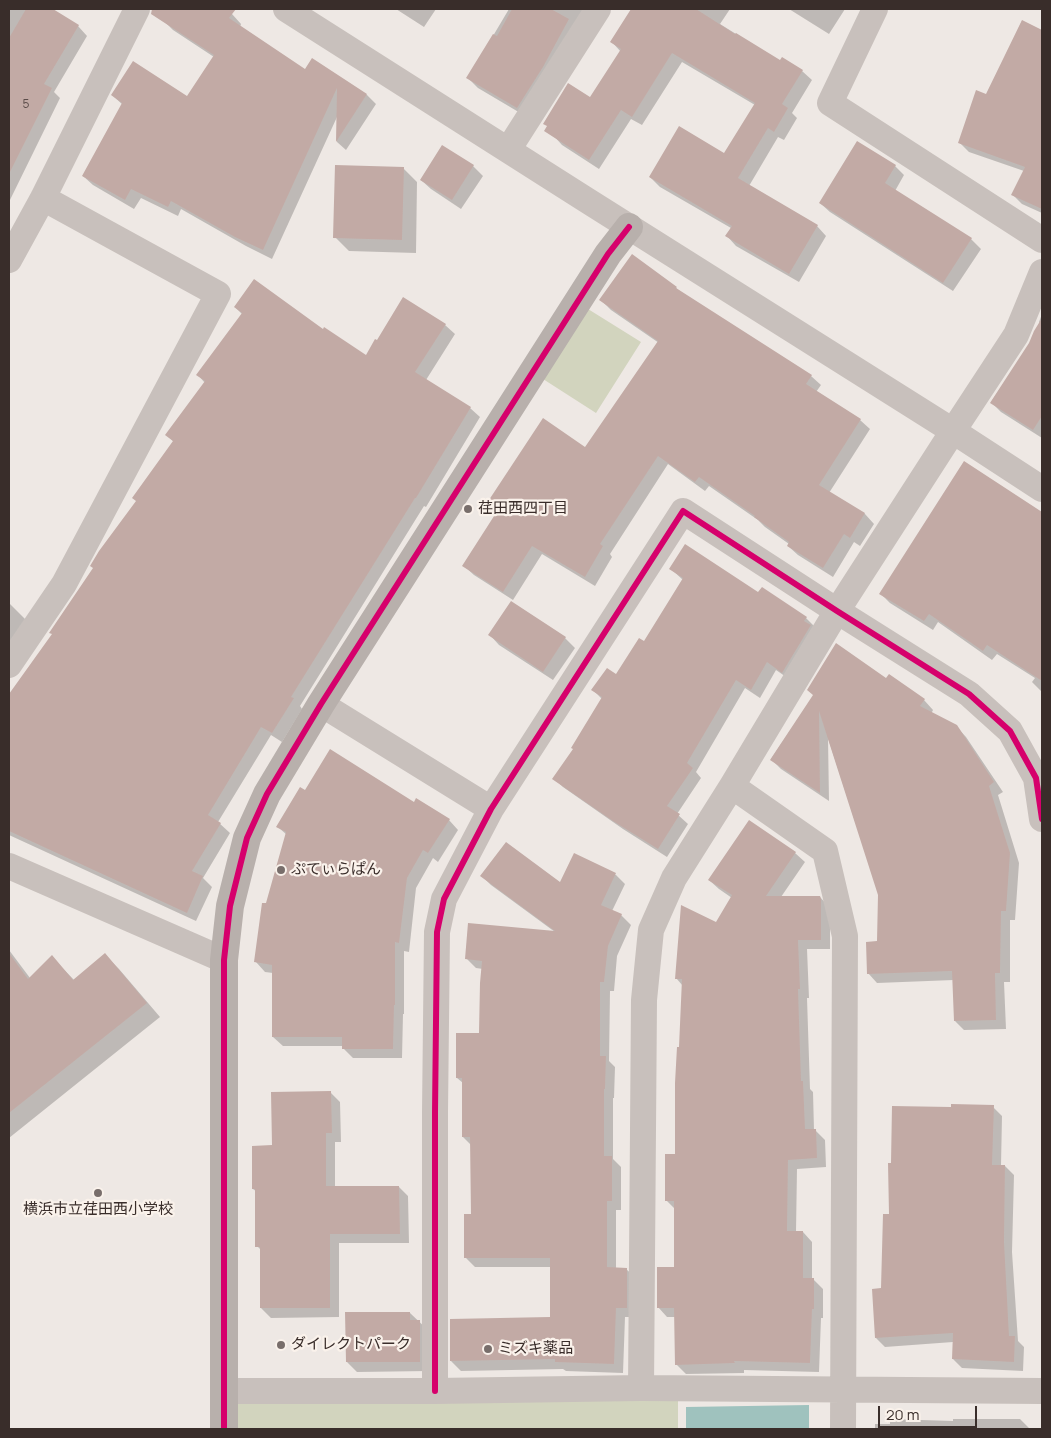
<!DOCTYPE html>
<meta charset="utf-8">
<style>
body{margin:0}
#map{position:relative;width:1051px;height:1438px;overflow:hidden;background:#eee8e4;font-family:Manrope,sans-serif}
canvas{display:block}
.frame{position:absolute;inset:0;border:10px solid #392d2a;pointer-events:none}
.scale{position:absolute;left:878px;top:1406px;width:99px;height:22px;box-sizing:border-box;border:2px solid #392d2a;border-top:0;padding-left:6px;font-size:15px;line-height:18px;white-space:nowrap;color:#392d2a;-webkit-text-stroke:4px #faf2eb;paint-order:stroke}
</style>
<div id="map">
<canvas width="1051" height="1438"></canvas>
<div class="frame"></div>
<div class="scale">20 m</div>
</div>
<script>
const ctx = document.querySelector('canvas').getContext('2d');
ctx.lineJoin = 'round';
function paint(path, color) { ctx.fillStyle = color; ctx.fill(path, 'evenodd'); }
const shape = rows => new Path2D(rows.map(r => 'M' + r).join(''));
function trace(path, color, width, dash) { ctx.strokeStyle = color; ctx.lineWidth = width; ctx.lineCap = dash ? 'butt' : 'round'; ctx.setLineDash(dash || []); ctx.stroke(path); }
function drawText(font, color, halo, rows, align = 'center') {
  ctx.font = font + ' Manrope,"Noto Sans JP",sans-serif'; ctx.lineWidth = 4.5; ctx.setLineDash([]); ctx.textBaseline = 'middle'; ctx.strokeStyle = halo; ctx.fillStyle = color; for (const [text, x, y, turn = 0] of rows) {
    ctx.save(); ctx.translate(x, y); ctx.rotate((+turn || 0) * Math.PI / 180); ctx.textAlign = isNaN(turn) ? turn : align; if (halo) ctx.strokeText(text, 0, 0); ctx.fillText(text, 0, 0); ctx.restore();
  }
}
const green = shape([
 [588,309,641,342,596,413,543,379],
 [678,1399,678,1429,238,1429,238,1403]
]);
const water = shape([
 [809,1405,809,1429,686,1429,686,1407]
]);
const shadow = shape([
 [9,9,51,9,78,26,87,36,54,92,60,98,9,202],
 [172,9,223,9,232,14,241,24,240,27,305,70,367,95,376,104,346,150,337,142,337,117,272,259,246,246,181,209,178,216,141,198,134,209,93,185,83,176,123,105,112,95,187,98,214,57,173,30,164,21],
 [396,9,436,9,424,27],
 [509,9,591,9,527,117,478,88,468,78],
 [645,9,730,9,720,24,781,62,802,71,812,80,792,113,797,118,784,140,778,137,749,186,817,226,826,236,799,282,736,246,727,236,731,228,660,187,650,177,725,155,755,105,682,62,642,125,631,119,599,169,562,145,553,135,590,99,621,52,612,42,640,17],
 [789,9,845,9,829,34],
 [1022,21,1042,31,1042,213,1022,204,1013,195,1024,171,969,152,959,142,987,95],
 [473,166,483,176,461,209,431,189,421,180],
 [895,166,904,175,895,191,971,239,981,249,953,291,830,212,820,203],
 [403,168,417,182,416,253,349,251,335,237],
 [676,288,682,293,811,376,821,385,816,392,860,420,870,429,829,493,865,514,874,524,860,546,854,542,833,577,798,555,788,546,789,544,765,527,758,520,709,486,705,491,668,464,610,554,612,557,595,586,542,554,513,600,474,575,464,566,496,515,486,506,585,448,659,343,611,310,601,300],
 [235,307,323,331,366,356,377,341,445,325,455,334,426,380,470,408,480,417,426,507,424,506,300,706,302,709,282,742,271,735,218,822,230,833,203,878,212,887,196,921,9,835,9,698,53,634,174,442,167,435,205,383,198,375,242,314],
 [1042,314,1042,438,1001,412,991,402,1030,344,1040,324,1039,322],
 [1008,492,1042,514,1042,692,1032,682,1035,678,997,654,992,660,938,622,933,630,890,603,881,594],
 [671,569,758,594,806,618,815,627,792,681,776,670,760,698,745,688,696,772,701,778,677,814,688,824,667,857,623,829,563,787,554,778,574,749,602,699,593,690,616,676,645,643,683,580],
 [9,603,26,620,9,645],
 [490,635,565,638,575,648,553,680,499,645],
 [887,680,924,700,933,710,931,714,956,726,966,737,1003,792,998,795,1019,863,1015,920,1010,920,1010,982,1004,982,1006,1029,964,1030,955,1021,954,980,877,983,868,973,879,942,879,895,828,738,829,801,781,769,771,759,814,695],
 [305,792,415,803,449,820,458,830,438,862,433,858,416,888,409,952,404,951,404,1014,403,1014,402,1058,353,1058,343,1048,343,1046,283,1046,273,1037,273,973,265,972,256,962,267,905,287,835,278,827],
 [795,853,805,862,781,897,820,897,829,907,830,909,830,949,807,949,809,998,807,998,810,1089,813,1092,814,1130,815,1130,825,1140,826,1167,797,1169,796,1232,803,1232,812,1242,812,1278,823,1289,823,1318,821,1318,819,1372,744,1370,744,1373,686,1374,676,1364,675,1317,667,1317,658,1307,675,1269,675,1209,666,1200,677,1155,683,986,676,978,717,924,732,898,719,889,709,880],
 [575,855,616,875,625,884,612,911,621,915,631,925,617,956,614,991,610,991,609,1061,615,1067,614,1098,613,1098,613,1159,621,1167,621,1210,616,1210,616,1269,626,1269,636,1278,636,1317,625,1317,623,1373,566,1371,563,1369,461,1371,451,1361,552,1318,551,1267,475,1267,466,1258,472,1215,471,1145,463,1137,463,1083,457,1078,480,1035,483,969,476,968,467,959,555,932,491,885,482,876,561,884],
 [9,950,30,978,52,957,75,981,105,955,119,969,160,1017,9,1138],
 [331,1093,340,1102,341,1142,335,1142,335,1187,399,1187,408,1196,409,1243,339,1243,339,1317,271,1318,261,1308,261,1250,257,1246,257,1192,253,1189,273,1147],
 [993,1107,1002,1116,1001,1166,1005,1166,1014,1175,1012,1252,1018,1341,1024,1347,1023,1371,962,1368,953,1359,953,1342,885,1347,876,1338,890,1216,892,1164,952,1108],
 [410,1313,429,1331,429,1371,357,1372,347,1362],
 [890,1419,953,1421,953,1419,1020,1419,1030,1429,875,1429,875,1424,890,1424]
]);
const building = shape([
 [26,9,53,9,79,25,44,84,52,88,9,174,9,38],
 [152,9,236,9,229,18,305,69,312,58,367,94,336,142,337,88,263,250,235,237,171,201,168,207,131,189,125,200,82,176,122,103,111,95,133,61,187,96,214,55,151,14],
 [512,9,551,9,569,19,543,67,517,108,466,78,493,34,497,36],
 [631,9,696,9,735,34,736,33,780,60,782,57,803,70,782,104,788,108,774,132,768,128,738,178,818,225,789,274,725,236,732,226,649,177,679,126,724,153,755,103,672,53,632,117,621,110,589,160,544,131,547,126,543,124,568,83,590,97,621,49,610,42],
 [1022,20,1042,30,1042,209,1011,195,1025,167,958,143,976,90,986,94],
 [857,141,896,165,885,183,972,238,943,283,819,203],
 [442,145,474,165,452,200,420,180],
 [335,165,404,167,402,240,333,238],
 [632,254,677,287,676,288,812,375,806,384,861,419,819,485,865,513,850,538,844,534,823,568,787,546,789,542,754,517,755,516,699,477,695,482,658,456,600,544,603,546,585,577,532,546,503,592,462,566,496,513,485,506,543,418,585,447,658,341,599,300],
 [254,279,323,329,324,327,366,355,375,339,377,340,403,297,446,324,415,372,471,407,416,498,415,498,291,697,294,698,272,733,261,727,208,815,221,823,192,871,203,876,187,913,9,831,9,694,52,634,49,633,93,568,90,566,99,551,136,501,132,498,173,441,165,435,205,381,196,375,242,313,234,307],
 [1042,318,1042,416,1033,430,990,403,1029,343,1034,331],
 [964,461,1042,512,1042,681,987,645,983,651,929,614,924,621,879,594],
 [685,544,758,592,762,587,807,617,804,621,811,625,782,673,767,662,751,690,736,680,687,763,693,768,667,806,680,814,658,849,613,821,552,779,573,749,571,748,602,697,591,690,607,668,616,674,639,638,644,641,683,578,669,569],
 [511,601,566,637,543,672,488,635],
 [836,643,886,678,889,674,925,699,920,706,957,725,994,782,989,786,1010,853,1006,911,1001,911,1000,973,995,973,996,1020,954,1021,952,971,867,974,866,942,877,941,878,895,819,711,820,793,770,760,813,695,807,690],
 [330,749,414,802,416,798,450,819,428,853,423,850,407,878,399,943,395,942,395,1005,394,1005,393,1049,342,1049,342,1037,272,1037,272,965,254,962,262,903,266,903,286,832,276,827,300,787,305,790],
 [749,820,796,852,766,896,820,896,821,899,821,940,798,940,800,989,798,989,801,1081,803,1081,805,1129,816,1129,817,1158,788,1160,787,1231,803,1231,803,1278,814,1278,814,1309,812,1309,810,1363,734,1361,735,1363,675,1365,674,1308,657,1308,657,1267,674,1267,674,1201,665,1201,665,1154,675,1154,675,1083,677,1047,679,1047,682,979,675,979,681,905,716,922,732,895,708,880],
 [506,842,560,882,574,853,616,873,601,905,622,914,608,946,604,982,600,982,600,1056,606,1056,605,1089,604,1089,604,1156,612,1156,612,1201,607,1201,607,1267,627,1268,627,1308,616,1308,614,1364,555,1362,555,1359,450,1361,450,1319,550,1317,550,1258,464,1258,464,1214,471,1214,470,1137,462,1137,462,1078,456,1078,456,1033,479,1033,480,983,482,961,465,959,468,923,555,931,480,876],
 [9,953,28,979,52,955,73,980,105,953,147,1003,9,1113],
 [331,1091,332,1133,326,1133,326,1186,399,1186,400,1234,330,1234,330,1308,260,1308,260,1247,255,1247,255,1189,252,1189,252,1146,272,1145,271,1092],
 [951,1104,994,1105,992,1165,1005,1165,1004,1242,1009,1336,1015,1336,1014,1362,952,1359,953,1333,875,1338,872,1289,881,1288,883,1214,889,1214,888,1163,891,1163,892,1106,951,1107],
 [345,1312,410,1312,410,1320,420,1320,420,1362,346,1362]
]);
const street = shape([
 [286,9,588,201,953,431,1042,489],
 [875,9,830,103,1042,240],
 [508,150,598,9],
 [9,260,43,198,137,9],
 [9,665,64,584,218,294,43,198],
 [321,704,491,809],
 [732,786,825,851,845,936,843,1429],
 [9,866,224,960],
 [641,1388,644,1000,651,930,674,878,732,786,837,611,953,431,1016,335,1042,272],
 [225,1391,435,1391,641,1388,1042,1391],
 [435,1391,435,1112,437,932,444,899,491,809,683,511,837,611,969,694,1010,731,1036,778,1042,819]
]);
const secondary = shape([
 [224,1429,224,960,230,906,247,838,267,794,321,704,608,254,629,227]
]);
const cycleway = shape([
 [435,1391,435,1112,437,932,444,899,491,809,683,511,837,611,969,694,1010,731,1036,778,1042,819],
 [224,1429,224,960,230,906,247,838,267,794,321,704,608,254,629,227]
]);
const markers = [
 [468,509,5,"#786e6b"],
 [281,870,5,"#786e6b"],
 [98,1193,5,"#786e6b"],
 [281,1345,5,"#786e6b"],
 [488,1349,5,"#786e6b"]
];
const numberNames = [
 ["5",26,105]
];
const poiNames = [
 ["荏田西四丁目",478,509],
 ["ぷてぃらぱん",291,870],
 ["横浜市立荏田西小学校",98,1210,"center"],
 ["ダイレクトパーク",291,1345],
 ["ミズキ薬品",498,1349]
];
paint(green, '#d2d4be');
paint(water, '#9fc2be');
paint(shadow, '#0003');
paint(building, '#c2aaa5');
trace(street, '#c8c0bc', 26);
trace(secondary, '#b8b0ac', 28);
trace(cycleway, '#d6006c', 6);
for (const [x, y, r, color] of markers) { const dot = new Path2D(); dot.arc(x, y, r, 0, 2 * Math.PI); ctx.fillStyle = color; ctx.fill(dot); trace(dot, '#faf2eb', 2); }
drawText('12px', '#5b4c49', null, numberNames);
drawText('15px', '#392d2a', '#faf2eb', poiNames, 'left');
</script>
